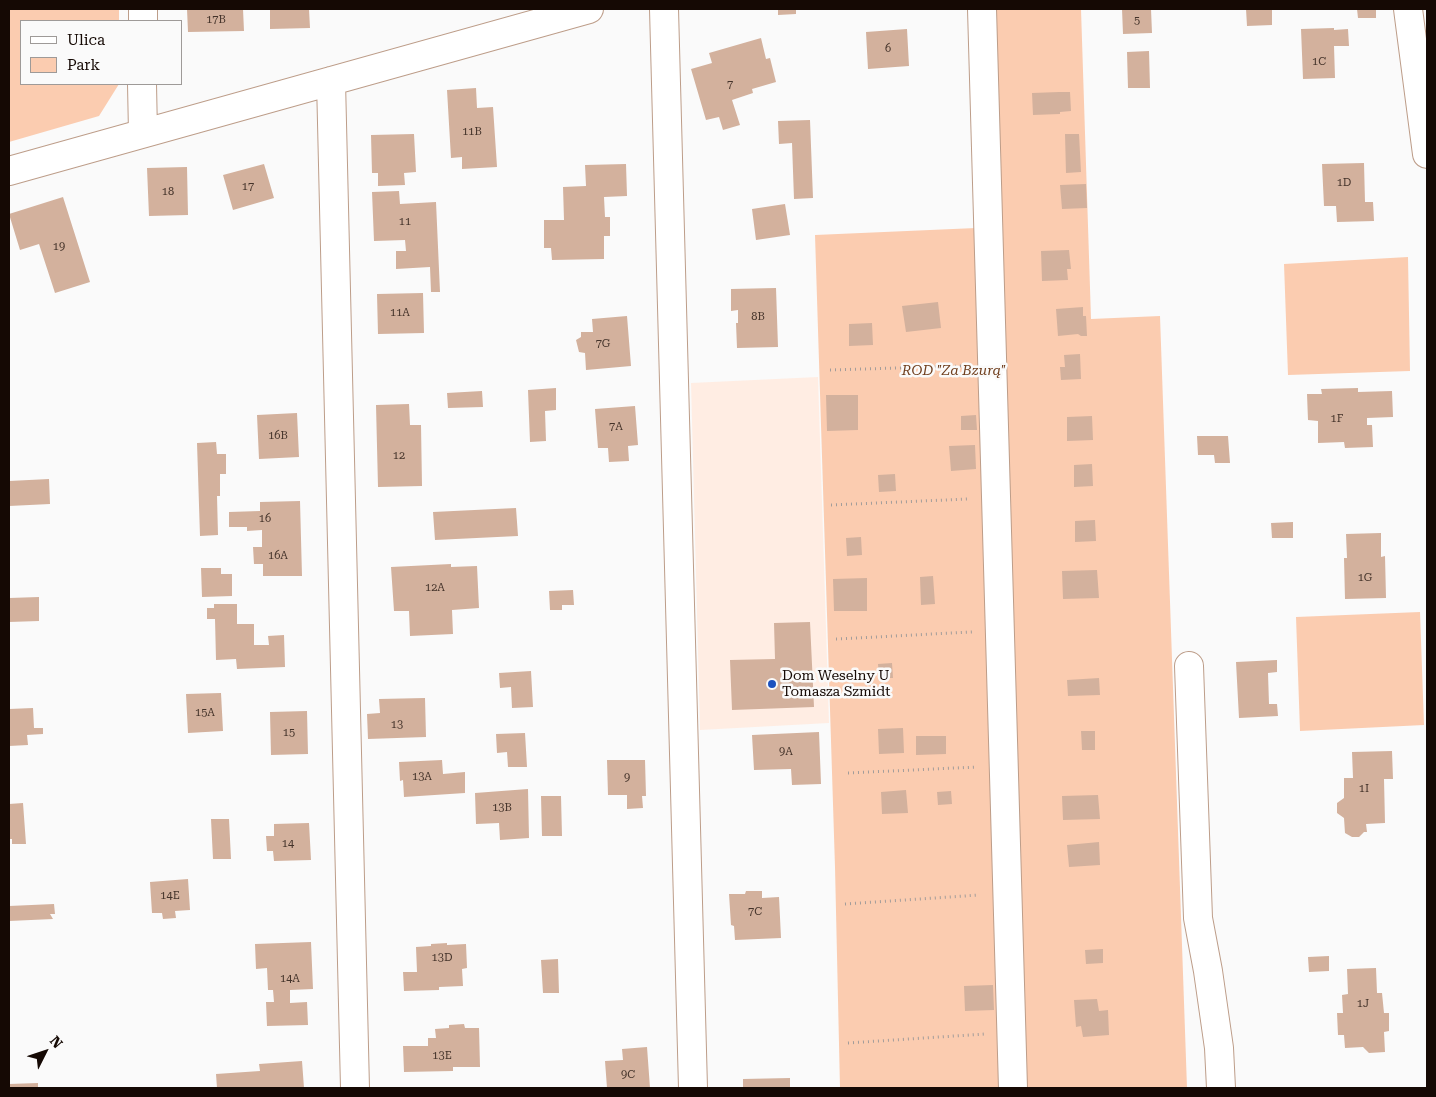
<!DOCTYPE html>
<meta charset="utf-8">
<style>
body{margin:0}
#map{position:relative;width:1436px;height:1097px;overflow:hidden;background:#fafafa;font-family:"Roboto Serif",serif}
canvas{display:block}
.frame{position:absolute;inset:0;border:10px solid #150904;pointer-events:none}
.legend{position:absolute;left:20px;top:20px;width:162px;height:65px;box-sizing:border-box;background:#fafafa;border:1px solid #9e9a98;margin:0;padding:6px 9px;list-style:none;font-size:15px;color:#150904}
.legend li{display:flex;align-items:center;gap:10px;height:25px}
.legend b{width:25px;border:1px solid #9e9a98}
.north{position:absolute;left:20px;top:1027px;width:50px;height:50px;-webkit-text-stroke:4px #fafafa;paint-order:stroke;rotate:49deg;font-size:14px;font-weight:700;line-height:20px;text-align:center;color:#150904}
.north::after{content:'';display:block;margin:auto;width:18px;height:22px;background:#150904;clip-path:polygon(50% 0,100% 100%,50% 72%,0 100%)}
</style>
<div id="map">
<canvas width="1436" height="1097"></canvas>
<div class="frame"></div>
<ul class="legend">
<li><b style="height:6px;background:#fff"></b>Ulica</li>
<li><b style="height:14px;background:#fbccb0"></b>Park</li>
</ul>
<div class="north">N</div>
</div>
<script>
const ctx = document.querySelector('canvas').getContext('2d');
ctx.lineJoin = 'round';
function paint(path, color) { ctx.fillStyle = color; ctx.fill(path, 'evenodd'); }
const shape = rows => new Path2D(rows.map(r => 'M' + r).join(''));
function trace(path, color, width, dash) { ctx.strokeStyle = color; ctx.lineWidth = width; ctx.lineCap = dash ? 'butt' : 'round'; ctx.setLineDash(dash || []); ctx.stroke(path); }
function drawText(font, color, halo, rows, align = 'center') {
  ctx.font = font + ' "Roboto Serif",serif'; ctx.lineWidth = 5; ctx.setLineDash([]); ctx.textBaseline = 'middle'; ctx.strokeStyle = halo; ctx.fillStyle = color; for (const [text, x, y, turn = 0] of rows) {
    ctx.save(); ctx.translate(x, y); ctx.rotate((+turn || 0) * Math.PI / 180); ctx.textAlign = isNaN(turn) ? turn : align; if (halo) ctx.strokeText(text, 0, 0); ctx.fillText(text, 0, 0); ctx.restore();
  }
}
const built = shape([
 [818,377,829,723,700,730,691,383]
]);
const green = shape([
 [9,9,119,9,119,21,21,21,21,84,119,84,99,116,9,142],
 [969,9,1081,9,1091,319,1160,316,1187,1088,840,1088,835,867,815,235,976,228],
 [1408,257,1410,371,1288,375,1284,264],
 [1420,612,1424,725,1300,731,1296,617]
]);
const building = shape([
 [187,9,243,9,244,31,188,32],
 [270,9,309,9,310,28,270,29],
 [778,9,796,9,796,14,778,15],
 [1122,9,1151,9,1152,33,1123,34],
 [1246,9,1272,9,1272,25,1247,26],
 [1357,9,1376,9,1376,18,1358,18],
 [1334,28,1334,30,1348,29,1349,46,1334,46,1335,78,1303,79,1301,29],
 [907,29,909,66,868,69,866,32],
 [761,38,766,59,770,58,776,82,752,89,753,93,732,100,740,125,723,130,719,117,706,120,691,69,712,63,709,53],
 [1149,51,1150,88,1128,88,1127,52],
 [476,88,477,108,493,107,497,167,462,169,462,157,451,158,447,90],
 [1059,92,1070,92,1071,111,1060,112,1060,114,1033,115,1032,93],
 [810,120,813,198,794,199,792,143,779,144,778,121],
 [414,134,416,172,404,173,405,185,378,186,378,173,372,173,371,135],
 [1065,134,1079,134,1081,172,1066,173],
 [1364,163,1365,202,1373,202,1374,221,1337,222,1336,206,1324,206,1322,164],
 [264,164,274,198,233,210,223,175],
 [626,164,627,196,604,197,605,217,610,217,610,236,604,236,604,259,552,260,551,248,544,248,544,220,564,220,563,187,586,186,585,165],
 [187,167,188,215,149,216,147,168],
 [1086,184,1087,208,1062,209,1060,185],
 [399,191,400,204,436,202,440,292,431,292,430,267,396,269,396,251,406,251,405,240,374,241,372,192],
 [63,197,90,282,55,293,39,244,20,250,9,214],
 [785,204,790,235,756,240,752,209],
 [1069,250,1071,269,1067,269,1068,280,1042,281,1041,251],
 [776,288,778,347,737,348,736,323,738,323,738,310,731,311,731,289],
 [423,293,424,333,378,334,377,294],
 [938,302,941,328,906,332,902,306],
 [1083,307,1083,316,1086,316,1087,336,1081,336,1078,334,1058,336,1056,309],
 [627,316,631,366,586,370,585,353,579,352,576,340,581,337,581,332,593,332,592,319],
 [872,323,873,345,849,346,849,324],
 [1080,354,1081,379,1061,380,1060,367,1065,367,1064,355],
 [556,388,556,410,545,411,546,441,530,442,528,390],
 [1358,388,1358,392,1392,391,1393,417,1367,418,1367,425,1372,425,1373,447,1345,448,1344,442,1318,443,1318,421,1308,420,1307,394,1322,394,1321,389],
 [482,391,483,407,448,408,447,393],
 [826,395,858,395,858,430,827,431],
 [409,404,410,425,421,425,422,486,378,487,376,405],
 [635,406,638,445,628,446,629,461,609,462,608,448,598,448,595,409],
 [297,413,299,457,259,459,257,415],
 [976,415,977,430,961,430,961,416],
 [1092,416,1093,440,1067,441,1067,417],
 [1197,436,1228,436,1230,463,1215,463,1214,455,1198,455],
 [216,442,217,454,226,454,226,474,220,474,220,496,217,496,218,535,200,536,197,443],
 [975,445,976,469,951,471,949,446],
 [1092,464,1093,486,1074,487,1074,465],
 [895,474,896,491,879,492,878,475],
 [49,479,50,504,9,506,9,481],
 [300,501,302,576,263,576,263,564,254,564,253,547,262,547,262,530,247,531,247,527,229,527,229,512,260,511,260,502],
 [516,508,518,536,435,540,433,512],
 [1095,520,1096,541,1075,542,1075,521],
 [1293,522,1293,538,1272,538,1271,523],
 [1381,533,1381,557,1385,556,1386,598,1345,599,1344,558,1347,558,1346,534],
 [861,537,862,555,847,556,846,538],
 [451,564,451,567,477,566,479,608,452,610,453,634,410,636,409,611,394,611,391,567],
 [201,568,221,568,221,574,232,574,232,596,202,597],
 [1097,570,1099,598,1063,599,1062,571],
 [933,576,935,604,921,605,920,577],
 [867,578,867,611,834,611,833,579],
 [573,590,574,605,562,605,562,610,550,610,549,591],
 [39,597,39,621,9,622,9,598],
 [214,604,237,604,237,624,254,624,254,645,269,645,268,636,284,635,285,667,237,669,236,659,216,660,215,619,207,619,207,608,214,608],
 [810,622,814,707,732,710,730,660,775,659,774,623],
 [1277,660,1277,672,1268,673,1269,704,1277,704,1278,716,1239,718,1236,662],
 [892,663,893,678,879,678,878,664],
 [531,671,533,707,512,708,511,687,500,688,499,673],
 [1099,678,1100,695,1068,696,1067,680],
 [221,693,223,731,188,733,186,694],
 [425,698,426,737,368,739,367,714,380,713,379,699],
 [33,708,34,728,43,728,43,734,27,735,28,745,9,746,9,709],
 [307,711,308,754,271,755,270,712],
 [903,728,904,753,879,754,878,729],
 [1081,731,1095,731,1095,750,1082,750],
 [819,732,821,784,792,785,791,769,754,770,752,735],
 [525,733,527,767,508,767,507,752,497,753,496,734],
 [916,736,946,736,946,754,916,755],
 [1392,751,1393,779,1384,779,1385,823,1366,824,1367,832,1364,832,1359,837,1352,837,1345,833,1344,818,1337,813,1337,803,1344,798,1344,778,1353,778,1352,752],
 [442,760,443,774,465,772,465,793,404,797,403,780,400,781,399,762],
 [607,760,645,760,646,796,642,796,643,808,627,809,627,795,608,795],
 [528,789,529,838,500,840,499,823,476,824,475,793],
 [906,790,908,813,882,814,881,792],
 [951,791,952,804,938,805,937,792],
 [1098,795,1100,819,1063,820,1062,796],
 [541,796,561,796,562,836,542,836],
 [23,803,26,844,12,844,12,839,9,839,9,804],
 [211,819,229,819,231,859,213,859],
 [309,823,311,860,274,861,273,851,267,851,266,836,274,836,274,824],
 [1099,842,1100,865,1069,867,1067,845],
 [188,879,190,910,175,911,176,918,163,919,162,913,152,913,150,882],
 [746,891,762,891,762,898,779,897,781,938,735,940,734,926,731,925,729,894,745,894],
 [54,904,55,914,50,914,53,919,9,921,9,906],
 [311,942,313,989,290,990,290,1003,307,1002,308,1025,267,1026,266,1002,274,1002,273,990,268,990,267,968,256,969,255,944],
 [447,943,447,945,466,944,467,968,462,969,463,986,439,987,439,990,404,991,403,972,417,972,416,947,431,946,431,944],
 [1103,949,1103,963,1086,964,1085,950],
 [1329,956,1329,971,1309,972,1308,957],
 [558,959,559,993,543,993,541,960],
 [1376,968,1377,993,1382,993,1384,1013,1389,1013,1389,1031,1384,1032,1385,1052,1369,1053,1363,1047,1345,1048,1344,1035,1338,1035,1337,1013,1343,1013,1342,995,1348,994,1347,969],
 [993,985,994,1010,965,1011,964,986],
 [1097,999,1099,1011,1108,1010,1109,1035,1083,1037,1081,1026,1076,1027,1074,1000],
 [464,1024,465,1028,479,1028,480,1067,453,1067,453,1071,404,1072,403,1046,428,1046,428,1038,436,1038,435,1029,449,1028,449,1025],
 [647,1047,650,1088,607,1088,605,1061,623,1060,622,1049],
 [302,1061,304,1088,217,1088,216,1074,260,1071,259,1064],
 [790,1078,790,1088,743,1088,743,1079],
 [38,1083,38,1088,9,1088,9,1084]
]);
const path = shape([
 [830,370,964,366],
 [831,505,968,499],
 [836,639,972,632],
 [848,773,977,767],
 [845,904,979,895],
 [848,1043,985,1034]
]);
const minor = shape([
 [664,9,693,1088],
 [982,9,1013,1088],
 [1408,9,1427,154],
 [143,21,143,9],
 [331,81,355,1088],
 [142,84,143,133],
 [9,171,589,9],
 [1189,666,1198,918,1208,971,1219,1048,1221,1088]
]);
const markers = [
 [772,684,5,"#1c51be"]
];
const numberNames = [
 ["17B",216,20],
 ["5",1137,21],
 ["6",888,49],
 ["1C",1319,62],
 ["7",730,85],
 ["11B",472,132],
 ["1D",1344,183],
 ["17",248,187],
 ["18",168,192],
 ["11",405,222],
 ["19",59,247],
 ["11A",400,313],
 ["8B",758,317],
 ["7G",603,344],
 ["1F",1337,419],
 ["7A",616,427],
 ["16B",278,436],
 ["12",399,456],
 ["16",265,519],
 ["16A",278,556],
 ["1G",1365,578],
 ["12A",435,588],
 ["15A",205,713],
 ["13",397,725],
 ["15",289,733],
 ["9A",786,752],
 ["13A",422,777],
 ["9",627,778],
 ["1I",1364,789],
 ["13B",502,808],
 ["14",288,844],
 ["14E",170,896],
 ["7C",755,912],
 ["13D",442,958],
 ["14A",290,979],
 ["1J",1363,1004],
 ["13E",442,1056],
 ["9C",628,1075]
];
const parkNames = [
 ["ROD \"Za Bzurą\"",954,371]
];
const poiNames = [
 ["Dom Weselny U",782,676],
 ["Tomasza Szmidt",782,692]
];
paint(built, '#ffede3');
paint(green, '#fbccb0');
paint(building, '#d3b19d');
trace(minor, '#bd9d89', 30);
trace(path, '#a19c9a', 3, [1, 4]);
trace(minor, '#fff', 28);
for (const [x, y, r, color] of markers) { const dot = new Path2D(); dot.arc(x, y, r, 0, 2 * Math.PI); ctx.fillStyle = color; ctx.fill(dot); trace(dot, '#fafafa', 2); }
drawText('11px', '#44332a', null, numberNames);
drawText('italic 14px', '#703f1e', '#fafafa', parkNames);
drawText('14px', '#150904', '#fafafa', poiNames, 'left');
</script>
